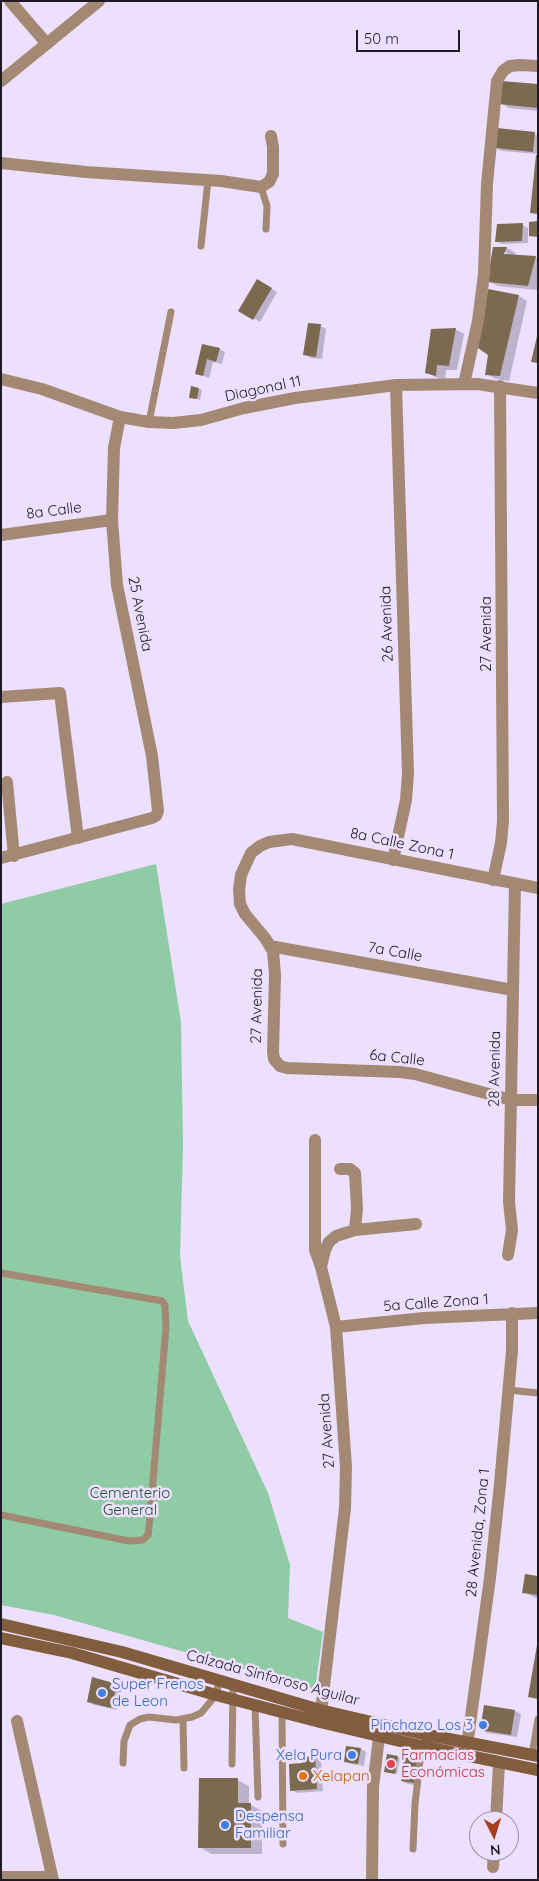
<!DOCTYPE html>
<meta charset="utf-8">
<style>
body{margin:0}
#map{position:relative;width:539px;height:1881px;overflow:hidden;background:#eddffe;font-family:Quicksand,sans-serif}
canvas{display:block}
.frame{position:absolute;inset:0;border:2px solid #1f1a25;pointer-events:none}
.north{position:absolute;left:469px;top:1811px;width:50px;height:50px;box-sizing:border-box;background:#eddffe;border:1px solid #9b90a7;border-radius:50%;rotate:175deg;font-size:14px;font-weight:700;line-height:20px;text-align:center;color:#1f1a25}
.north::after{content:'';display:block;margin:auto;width:18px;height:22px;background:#a63e1e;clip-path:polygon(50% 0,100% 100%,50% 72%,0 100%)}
.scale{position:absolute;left:356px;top:30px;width:104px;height:22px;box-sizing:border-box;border:2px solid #1f1a25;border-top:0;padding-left:6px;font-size:15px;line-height:18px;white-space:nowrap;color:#1f1a25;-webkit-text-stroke:4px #eddffe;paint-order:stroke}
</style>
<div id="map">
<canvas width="539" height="1881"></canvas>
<div class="frame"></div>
<div class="north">N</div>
<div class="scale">50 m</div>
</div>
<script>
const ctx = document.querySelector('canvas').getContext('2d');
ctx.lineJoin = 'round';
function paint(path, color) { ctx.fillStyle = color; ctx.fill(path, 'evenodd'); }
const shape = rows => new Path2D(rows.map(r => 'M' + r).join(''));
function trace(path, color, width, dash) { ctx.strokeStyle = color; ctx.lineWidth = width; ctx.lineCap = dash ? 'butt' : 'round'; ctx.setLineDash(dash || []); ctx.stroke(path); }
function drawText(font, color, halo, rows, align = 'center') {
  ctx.font = font + ' Quicksand,sans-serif'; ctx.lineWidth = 5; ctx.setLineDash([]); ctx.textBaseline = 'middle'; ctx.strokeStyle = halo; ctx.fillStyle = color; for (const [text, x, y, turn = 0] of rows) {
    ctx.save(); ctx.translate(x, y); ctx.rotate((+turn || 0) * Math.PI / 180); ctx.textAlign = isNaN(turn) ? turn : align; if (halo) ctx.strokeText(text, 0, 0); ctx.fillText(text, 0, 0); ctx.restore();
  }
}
const green = shape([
 [156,864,181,1022,183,1146,180,1256,188,1321,268,1493,290,1565,288,1618,323,1632,315,1689,54,1615,1,1605,1,904]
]);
const shadow = shape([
 [538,85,538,111,509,108,500,103],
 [498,130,538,135,538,154,502,151,496,148],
 [522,225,528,228,528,243,502,244,496,241],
 [494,248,507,248,516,253,514,256,538,258,537,290,498,286,489,281],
 [504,252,507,252,503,261,501,260],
 [258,281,277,292,260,322,240,310],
 [519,296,527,301,509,381,496,379,487,374],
 [320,326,326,329,322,359,311,358,305,355],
 [455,329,464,334,457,370,446,370,445,380,435,377,426,372],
 [203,346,219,349,225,352,222,364,213,362,209,378,197,373],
 [192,387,202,390,200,400,193,398],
 [538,1577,538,1599,524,1592],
 [117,1685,122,1688,117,1710,94,1705,88,1701],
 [485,1706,515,1711,521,1714,517,1737,487,1733,481,1729],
 [361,1749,366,1752,364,1766,351,1764,345,1761],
 [315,1757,321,1760,323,1791,297,1793,292,1790,303,1764],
 [397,1757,400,1758,397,1774,385,1771],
 [418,1760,423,1763,420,1786,408,1784,402,1781],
 [237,1780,249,1786,249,1804,262,1811,262,1854,211,1854,200,1847]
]);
const building = shape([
 [501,81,538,84,537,108,499,104],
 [497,128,535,132,533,152,495,148],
 [536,155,538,155,538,214,530,213],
 [538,221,538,237,529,236,529,222],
 [523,223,522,241,495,242,497,224],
 [493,247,507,247,504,254,536,256,528,286,487,282],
 [257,279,272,288,253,320,238,311],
 [488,289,519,295,500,376,485,375,488,355,478,348],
 [308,323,321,324,316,357,303,355],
 [456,328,449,366,437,365,436,376,425,373,431,329],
 [537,336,538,336,538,363,531,362],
 [202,344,220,348,216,362,207,359,203,376,195,374],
 [191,386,199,388,197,399,189,398],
 [525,1574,538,1576,538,1595,522,1593],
 [537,1645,538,1645,538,1699,528,1697],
 [92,1677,117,1684,111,1708,87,1702],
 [484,1705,515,1710,511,1735,480,1730],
 [346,1746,361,1748,358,1764,344,1762],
 [387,1754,398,1756,395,1774,384,1772],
 [315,1756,317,1789,290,1791,289,1764,302,1763,302,1757],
 [404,1757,418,1759,415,1783,401,1781],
 [199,1778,238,1778,238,1803,251,1803,251,1848,198,1848]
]);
const service = shape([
 [261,187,267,206,266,229],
 [201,246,208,180],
 [149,422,171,312],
 [1,1273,157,1300,162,1301,165,1305,166,1327,149,1528,148,1535,143,1540,129,1541,1,1515],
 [508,1390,538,1393],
 [255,1706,258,1797],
 [282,1712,283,1844],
 [183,1719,184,1768],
 [532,1755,538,1719],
 [123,1763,124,1741,130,1725,140,1719,149,1717,176,1720,192,1717,201,1713,216,1695,219,1681],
 [232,1764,233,1685],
 [413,1849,415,1804,422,1744]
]);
const minor = shape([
 [10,1,47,44],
 [1,81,99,1],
 [1,163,86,172,221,181,261,187,269,182,273,174,273,147,271,136],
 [464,384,478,321,484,274,487,184,497,81,503,71,510,66,520,65,538,66],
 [1,535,112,520],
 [1,697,60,693,78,838],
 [7,782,14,856],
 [1,858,152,818,156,816,158,811,152,756,117,585,112,520,114,448,120,417],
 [393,860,406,800,408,774,396,385],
 [493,880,501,843,503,821,500,386],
 [538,888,292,839,269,842,260,846,251,853,241,875,239,890,240,904,245,914,265,938,273,951,275,975,273,1052,274,1059,280,1066,287,1068,400,1072,415,1074,511,1100,538,1100],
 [270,946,513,990],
 [315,1140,315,1250,321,1267,336,1327,346,1467,345,1508,320,1720],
 [340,1169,350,1169,355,1173,357,1209,355,1230],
 [508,1255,512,1230,509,1202,515,884],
 [321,1267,325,1250,329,1242,336,1236,355,1230,416,1224],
 [336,1327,424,1318,538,1313],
 [17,1721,53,1880],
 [466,1753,490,1578,500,1484,512,1351,512,1313],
 [496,1821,499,1763],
 [493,1867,494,1851],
 [1,1877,52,1877],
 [372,1880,373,1787,379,1737,379,1725]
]);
const tertiary = shape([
 [1,379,42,389,120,417,149,422,173,423,201,420,244,408,295,398,396,385,477,384,538,393]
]);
const secondary = shape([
 [1,1624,122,1652,320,1710,423,1734,538,1756],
 [1,1638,72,1653,216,1695,320,1722,421,1746,538,1770]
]);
const markers = [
 [102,1693,5,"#3f7fe0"],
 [483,1725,5,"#3f7fe0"],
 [352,1755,5,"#3f7fe0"],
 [391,1764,5,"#e0444e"],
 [303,1776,5,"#e8710a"],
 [225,1825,5,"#3f7fe0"]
];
const streetNames = [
 ["Diagonal 11",263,389,-12],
 ["8a Calle",54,511,-7],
 ["25 Avenida",140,614,79],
 ["26 Avenida",387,624,-92],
 ["27 Avenida",486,634,-90],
 ["8a Calle Zona 1",402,844,12],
 ["7a Calle",395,952,10],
 ["27 Avenida",257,1006,-89],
 ["6a Calle",397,1058,6],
 ["28 Avenida",495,1069,-89],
 ["5a Calle Zona 1",436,1303,-4],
 ["27 Avenida",327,1431,-94],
 ["28 Avenida, Zona 1",478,1533,-84],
 ["Calzada Sinforoso Aguilar",273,1678,15]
];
const parkNames = [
 ["Cementerio",130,1493],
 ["General",130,1510]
];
const shopNames = [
 ["Super Frenos",112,1684],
 ["de Leon",112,1701],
 ["Pinchazo Los 3",473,1725,"right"],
 ["Xela Pura",342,1755,"right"],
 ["Despensa",235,1816],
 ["Familiar",235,1833]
];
const healthNames = [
 ["Farmacias",401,1755],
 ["Económicas",401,1772]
];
const foodNames = [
 ["Xelapan",313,1776]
];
paint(green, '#8fcba4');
paint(shadow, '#0003');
paint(building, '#7b6a4f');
trace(service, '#a38974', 7);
trace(minor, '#a38974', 12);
trace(tertiary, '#a38974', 12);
trace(secondary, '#815d3e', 12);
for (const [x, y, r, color] of markers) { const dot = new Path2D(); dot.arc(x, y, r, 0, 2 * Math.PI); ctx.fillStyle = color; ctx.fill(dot); trace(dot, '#eddffe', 2); }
drawText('15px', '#1f1a25', '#eddffe', streetNames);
drawText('15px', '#1f5335', '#eddffe', parkNames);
drawText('15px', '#366cbe', '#eddffe', shopNames, 'left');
drawText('15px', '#be3a42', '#eddffe', healthNames, 'left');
drawText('15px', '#c56008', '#eddffe', foodNames, 'left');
</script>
